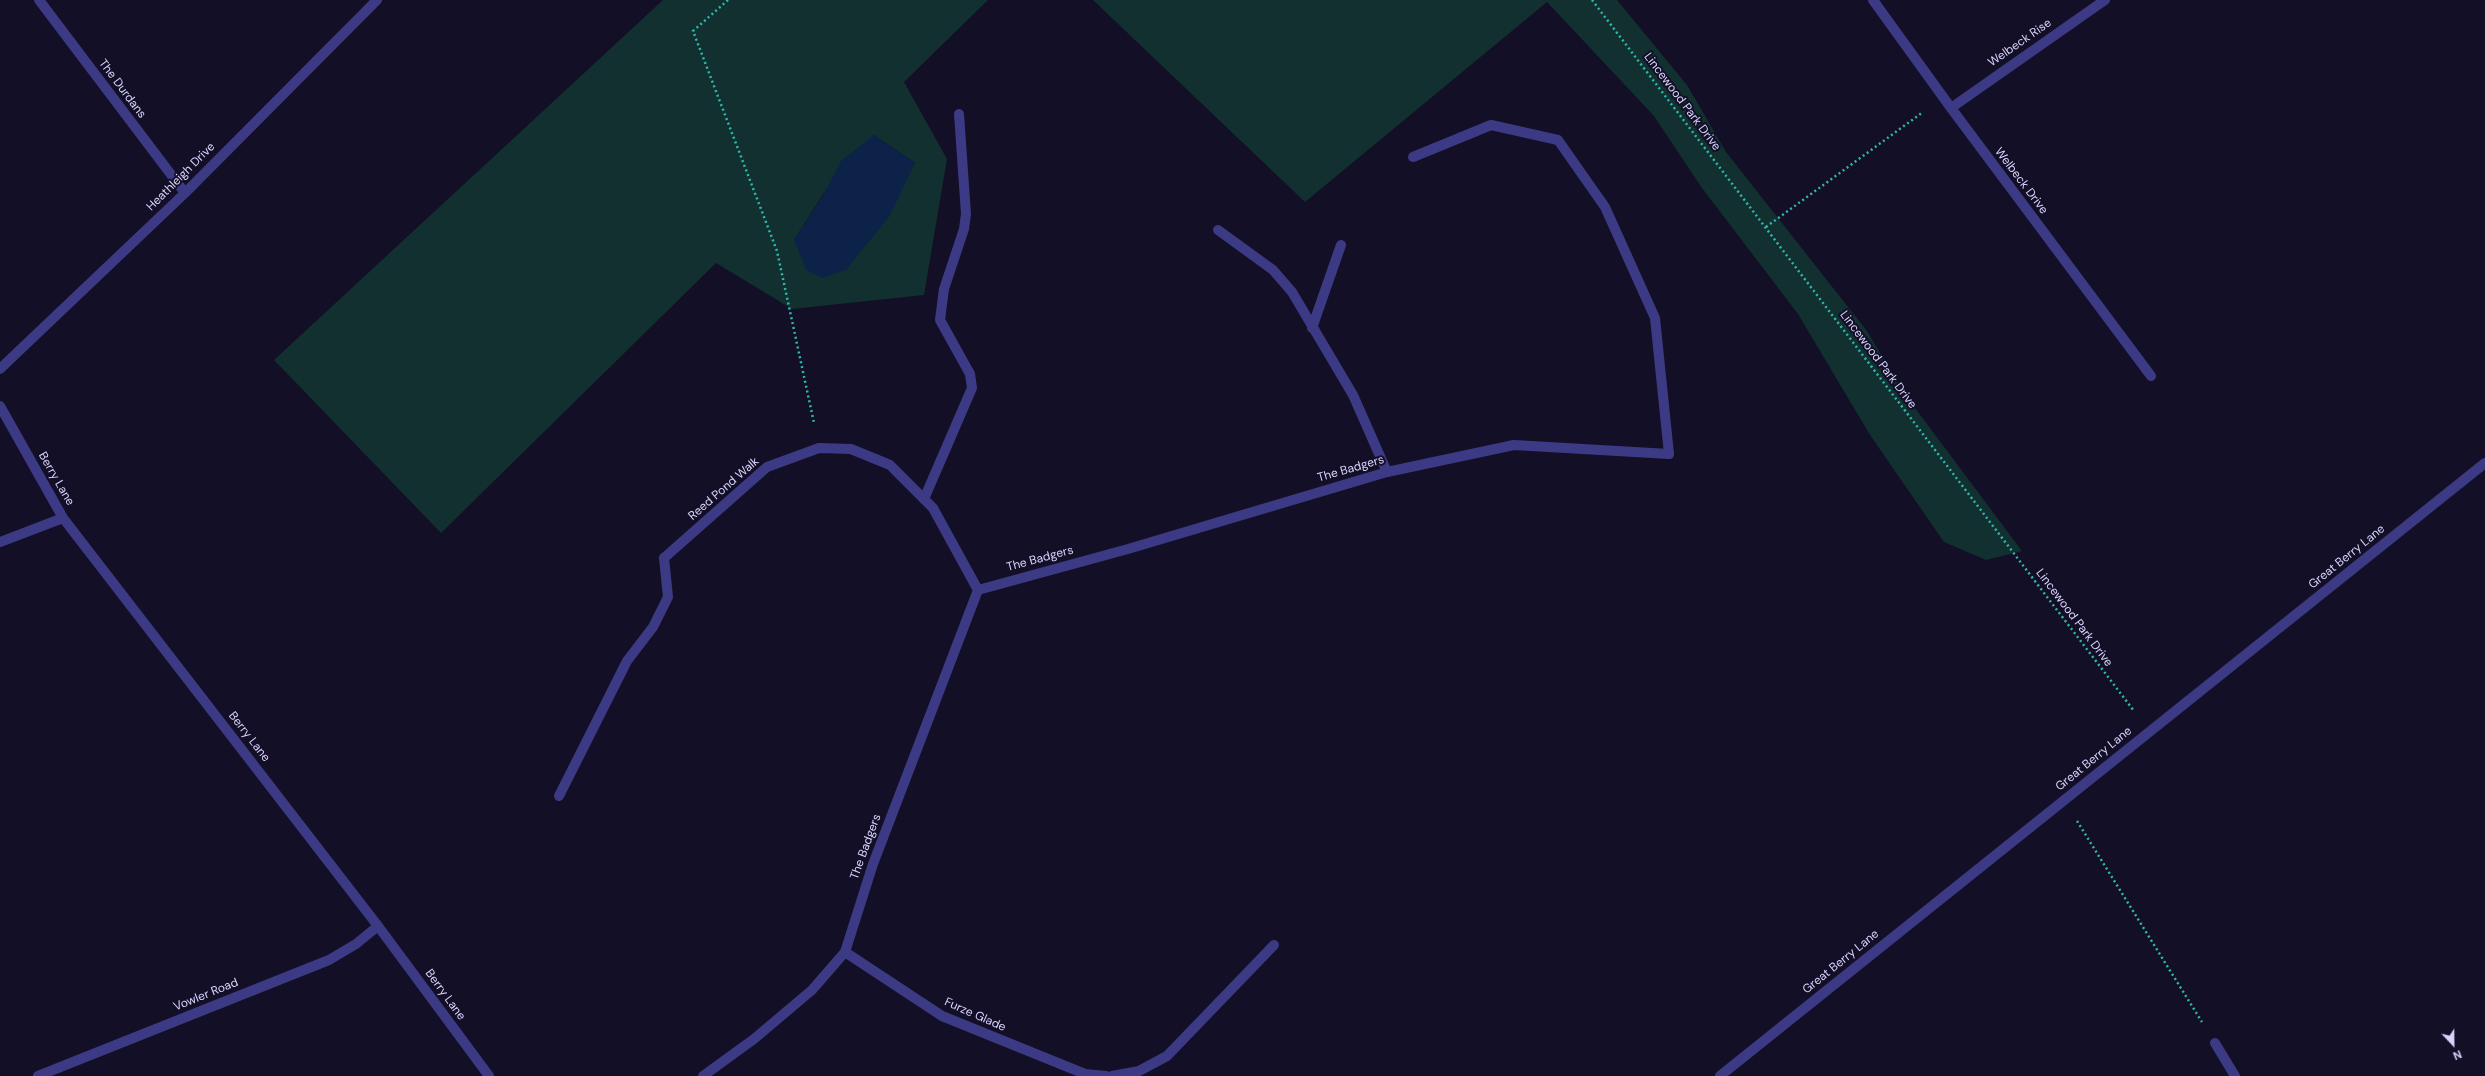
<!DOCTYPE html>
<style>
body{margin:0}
#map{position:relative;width:2485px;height:1076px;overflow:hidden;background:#130f26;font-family:"DM Sans",sans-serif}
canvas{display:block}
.north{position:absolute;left:2433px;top:1024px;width:40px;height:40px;-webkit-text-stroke:3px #130f26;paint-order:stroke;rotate:158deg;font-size:11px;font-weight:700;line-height:16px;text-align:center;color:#d9d4ff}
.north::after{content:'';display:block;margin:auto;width:14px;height:18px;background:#d9d4ff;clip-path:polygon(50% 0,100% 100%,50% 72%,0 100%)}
</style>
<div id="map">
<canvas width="2485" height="1076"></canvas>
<div class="north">N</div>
</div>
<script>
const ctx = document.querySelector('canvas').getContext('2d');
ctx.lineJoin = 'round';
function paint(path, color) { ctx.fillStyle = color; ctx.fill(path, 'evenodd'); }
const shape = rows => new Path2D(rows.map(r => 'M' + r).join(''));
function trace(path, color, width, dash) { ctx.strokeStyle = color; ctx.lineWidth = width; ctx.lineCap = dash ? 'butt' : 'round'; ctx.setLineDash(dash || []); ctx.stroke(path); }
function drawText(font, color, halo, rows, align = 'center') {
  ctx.font = font + ' "DM Sans",sans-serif'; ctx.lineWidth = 4; ctx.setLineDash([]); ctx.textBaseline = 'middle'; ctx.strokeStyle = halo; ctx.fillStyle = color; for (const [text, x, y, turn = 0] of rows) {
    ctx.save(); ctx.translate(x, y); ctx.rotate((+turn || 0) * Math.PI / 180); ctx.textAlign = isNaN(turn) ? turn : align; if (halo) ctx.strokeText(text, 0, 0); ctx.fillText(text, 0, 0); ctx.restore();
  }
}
const green = shape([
 [663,0,988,0,904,82,947,159,924,295,792,309,716,263,441,533,274,360],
 [874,135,915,163,794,240,824,193],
 [1093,0,1617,0,1687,85,1726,152,1867,331,1906,396,2022,551,1986,560,1944,542,1870,435,1798,314,1702,188,1654,116,1547,2,1305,202]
]);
const water = shape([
 [874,135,915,163,889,217,846,270,822,278,806,270,794,240,824,194,841,161]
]);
const path = shape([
 [728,0,693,31,777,251,814,423],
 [1592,0,2134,711],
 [1766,227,1923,112],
 [2077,821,2202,1022]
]);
const lane = shape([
 [1413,157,1491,125,1558,140,1605,207,1655,318,1669,454],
 [1218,230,1273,270,1292,292,1353,395,1387,472],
 [1312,328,1341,245],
 [924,499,972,388,970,374,940,320,944,289,964,229,966,214,959,114],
 [559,796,627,661,653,627,668,597,664,558]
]);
const street = shape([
 [39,0,185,193],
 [1873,0,1951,108,2151,376],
 [1951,108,2105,0],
 [0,369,185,193,377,0],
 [0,406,63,518,378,926,489,1076],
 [0,542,63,518],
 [664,558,767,467,819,448,851,449,890,465,933,508,978,590],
 [845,952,942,1016,1085,1074,1106,1076],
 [2215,1043,2235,1076],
 [38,1076,329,960,356,944,378,926],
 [703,1076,754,1039,812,990,845,952,873,864,978,590,1128,549,1387,472,1514,445,1669,454],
 [1112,1076,1139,1071,1167,1056,1274,945],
 [1720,1076,2485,463]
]);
const streetNames = [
 ["Welbeck Rise",2020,43,-35],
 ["The Durdans",122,89,53],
 ["Lincewood Park Drive",1682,102,53],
 ["Heathleigh Drive",181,177,-45],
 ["Welbeck Drive",2021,181,53],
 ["Lincewood Park Drive",1878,360,53],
 ["The Badgers",1351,469,-16],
 ["Berry Lane",56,479,60],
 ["Reed Pond Walk",724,489,-41],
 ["Great Berry Lane",2347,557,-39],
 ["The Badgers",1040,559,-15],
 ["Lincewood Park Drive",2074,618,53],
 ["Berry Lane",249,737,52],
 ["Great Berry Lane",2094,759,-39],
 ["The Badgers",866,847,-70],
 ["Great Berry Lane",1841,962,-39],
 ["Vowler Road",206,995,-22],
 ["Berry Lane",445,995,54],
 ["Furze Glade",975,1015,24]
];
paint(green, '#12302f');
paint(water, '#0c2248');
trace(path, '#2fb8b0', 2.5, [2, 3]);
trace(lane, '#3d3a85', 10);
trace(street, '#3d3a85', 10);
drawText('12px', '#d9d4ff', '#130f26', streetNames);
</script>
